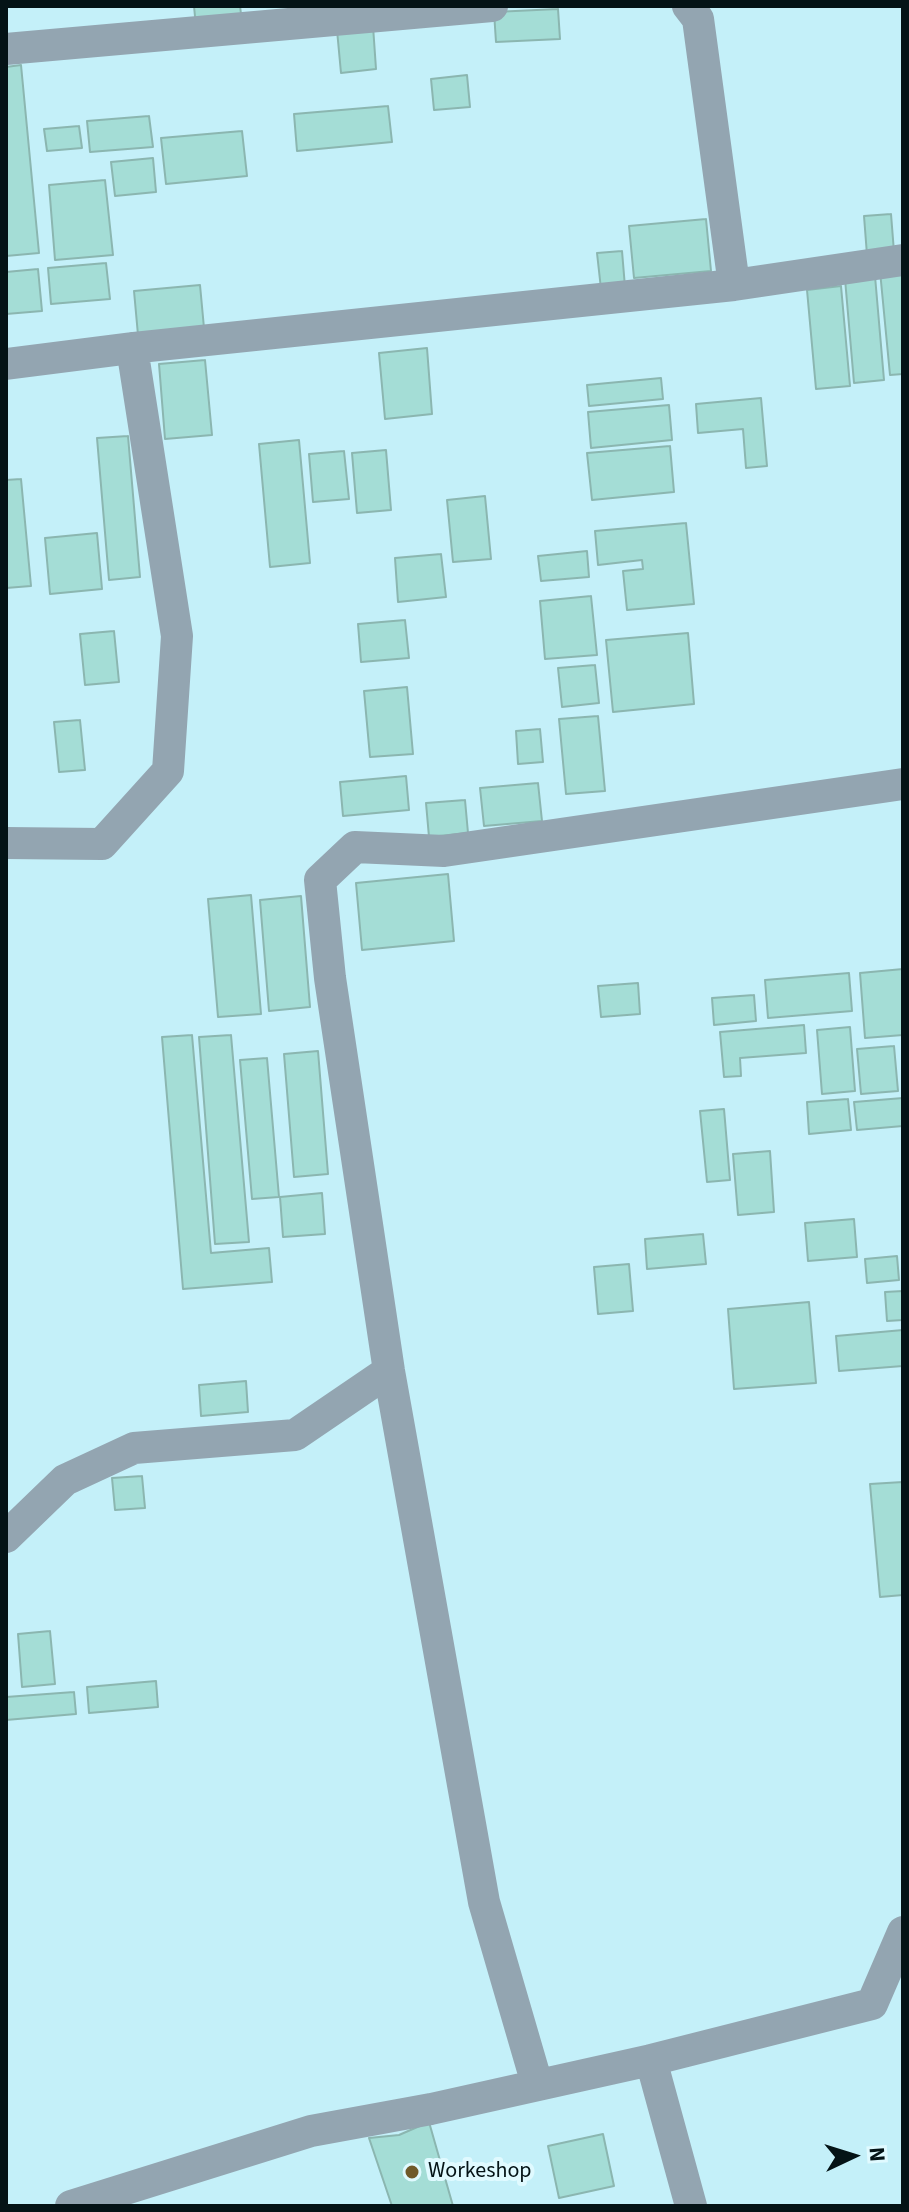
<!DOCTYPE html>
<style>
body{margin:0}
#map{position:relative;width:909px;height:2212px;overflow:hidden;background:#c4f0f9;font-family:"Source Sans 3",sans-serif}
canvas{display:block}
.frame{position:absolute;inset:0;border:8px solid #041316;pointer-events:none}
.north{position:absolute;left:813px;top:2116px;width:80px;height:80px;-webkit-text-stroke:6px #e0faff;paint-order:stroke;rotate:86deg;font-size:22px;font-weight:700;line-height:32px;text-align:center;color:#041316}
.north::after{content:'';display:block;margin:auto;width:28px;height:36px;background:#041316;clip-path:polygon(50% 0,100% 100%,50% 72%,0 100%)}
</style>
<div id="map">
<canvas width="909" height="2212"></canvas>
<div class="frame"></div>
<div class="north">N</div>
</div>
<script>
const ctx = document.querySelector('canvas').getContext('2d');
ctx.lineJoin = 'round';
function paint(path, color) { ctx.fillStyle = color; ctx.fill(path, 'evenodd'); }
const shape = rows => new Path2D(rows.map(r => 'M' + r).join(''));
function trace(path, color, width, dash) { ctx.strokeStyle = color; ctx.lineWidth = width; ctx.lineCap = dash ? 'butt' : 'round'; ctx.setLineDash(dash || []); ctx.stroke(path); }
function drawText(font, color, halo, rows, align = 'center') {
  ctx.font = font + ' "Source Sans 3",sans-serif'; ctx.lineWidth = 8; ctx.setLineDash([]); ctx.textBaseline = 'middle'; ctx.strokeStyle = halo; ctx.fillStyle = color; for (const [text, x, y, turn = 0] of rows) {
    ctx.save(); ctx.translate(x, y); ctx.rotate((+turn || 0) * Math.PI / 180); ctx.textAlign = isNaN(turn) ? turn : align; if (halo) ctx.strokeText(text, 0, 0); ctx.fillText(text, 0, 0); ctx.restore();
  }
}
const building = shape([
 [194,6,240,6,242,22,196,27,194,6],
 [558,9,560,39,496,42,494,12,558,9],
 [373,26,376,69,341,73,337,30,373,26],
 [21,65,39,253,6,256,6,67,21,65],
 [467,75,470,107,434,110,431,79,467,75],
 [388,106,392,142,297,151,294,114,388,106],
 [149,116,153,147,90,152,87,121,149,116],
 [79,126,82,148,47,151,44,129,79,126],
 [242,131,247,176,166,184,161,138,242,131],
 [153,158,156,192,115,196,111,162,153,158],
 [105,180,113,255,55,260,49,185,105,180],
 [891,214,894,252,867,255,864,216,891,214],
 [706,219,711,271,634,278,629,226,706,219],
 [622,251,625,287,601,289,597,253,622,251],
 [106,263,110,299,51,304,48,268,106,263],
 [38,269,42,311,6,314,6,272,38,269],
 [903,269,903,374,890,375,880,271,903,269],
 [875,276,884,380,854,383,845,279,875,276],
 [200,285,204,328,138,335,134,291,200,285],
 [841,286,850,386,816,389,807,290,841,286],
 [427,348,432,414,385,419,379,353,427,348],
 [205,360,212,435,165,439,159,364,205,360],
 [661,378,663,399,589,406,587,385,661,378],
 [761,398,767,466,746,468,743,429,698,433,696,404,761,398],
 [669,405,672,440,591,448,588,412,669,405],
 [128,436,140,577,109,580,97,438,128,436],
 [299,440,310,563,270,567,259,444,299,440],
 [670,446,674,492,592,500,587,453,670,446],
 [386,450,391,510,357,513,352,453,386,450],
 [344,451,349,499,313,502,309,454,344,451],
 [21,479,31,586,6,588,6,480,21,479],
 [485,496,491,559,453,562,447,500,485,496],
 [686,523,694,604,627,610,623,571,643,569,642,560,598,565,595,531,686,523],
 [97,533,102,589,50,594,45,538,97,533],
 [587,551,589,577,541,581,538,556,587,551],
 [441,554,446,597,398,602,395,558,441,554],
 [591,596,597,655,545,659,540,601,591,596],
 [405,620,409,658,361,662,358,624,405,620],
 [114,631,119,682,85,685,80,634,114,631],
 [688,633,694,704,613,712,606,640,688,633],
 [595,665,599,703,562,707,558,668,595,665],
 [407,687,413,754,370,757,364,691,407,687],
 [598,716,605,791,566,794,559,719,598,716],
 [80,720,85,770,59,772,54,722,80,720],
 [540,729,543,762,518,764,516,731,540,729],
 [406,776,409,810,343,816,340,782,406,776],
 [538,783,542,821,484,826,480,788,538,783],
 [465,800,468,833,429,837,426,803,465,800],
 [448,874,454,941,362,950,356,883,448,874],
 [251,895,261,1014,218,1017,208,899,251,895],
 [301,896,310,1007,269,1011,260,900,301,896],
 [903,969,903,1035,865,1038,860,973,903,969],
 [849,973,852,1011,768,1018,765,980,849,973],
 [638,983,640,1014,601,1017,598,986,638,983],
 [754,995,756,1021,714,1025,712,998,754,995],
 [804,1025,806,1053,740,1058,741,1076,724,1077,720,1032,804,1025],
 [850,1027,855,1091,822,1094,817,1030,850,1027],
 [192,1035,211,1253,269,1248,272,1282,183,1289,162,1037,192,1035],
 [231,1035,249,1242,215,1244,199,1037,231,1035],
 [894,1046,898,1091,861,1094,857,1049,894,1046],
 [318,1051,328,1174,294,1177,284,1054,318,1051],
 [267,1058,279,1197,252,1199,240,1060,267,1058],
 [903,1098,903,1126,857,1130,854,1102,903,1098],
 [848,1099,851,1130,809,1134,807,1102,848,1099],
 [724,1109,730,1180,707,1182,700,1111,724,1109],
 [770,1151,774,1212,738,1215,733,1154,770,1151],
 [322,1193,325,1234,283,1237,280,1197,322,1193],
 [854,1219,857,1257,808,1261,805,1223,854,1219],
 [703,1234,706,1264,647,1269,645,1239,703,1234],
 [897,1256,899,1280,867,1283,865,1259,897,1256],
 [629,1264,633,1311,598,1314,594,1267,629,1264],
 [903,1291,903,1320,887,1321,885,1292,903,1291],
 [809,1302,816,1383,734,1389,728,1309,809,1302],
 [903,1330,903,1366,839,1371,836,1336,903,1330],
 [246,1381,248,1412,201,1416,199,1385,246,1381],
 [142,1476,145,1508,115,1510,112,1478,142,1476],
 [903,1482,903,1595,880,1597,870,1484,903,1482],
 [50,1631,55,1684,22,1687,18,1634,50,1631],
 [156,1681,158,1707,89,1713,87,1687,156,1681],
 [74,1692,76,1714,6,1720,6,1697,74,1692],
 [429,2122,453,2206,392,2206,369,2138,399,2135,429,2122],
 [603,2134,614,2186,559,2198,548,2146,603,2134]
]);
const minor = shape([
 [688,6,698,19,734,285],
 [6,49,492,6],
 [6,364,132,348,734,285,903,260],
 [6,843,102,844,168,771,177,636,132,348],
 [6,1537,65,1480,134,1448,295,1435,389,1371],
 [651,2060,691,2206],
 [537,2084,484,1902,389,1371,330,978,320,880,355,847,444,851,903,784],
 [71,2206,311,2131,431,2109,651,2060,872,2004,903,1932]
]);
const markers = [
 [412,2172,8,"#705a2a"]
];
const poiNames = [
 ["Workeshop",428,2172]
];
paint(building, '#a4ddd6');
trace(building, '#8bb6b0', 2);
trace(minor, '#93a5b1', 32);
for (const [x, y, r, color] of markers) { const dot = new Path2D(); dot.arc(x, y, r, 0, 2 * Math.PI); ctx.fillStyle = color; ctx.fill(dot); trace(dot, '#e0faff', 3); }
drawText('22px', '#041316', '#e0faff', poiNames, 'left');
</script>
